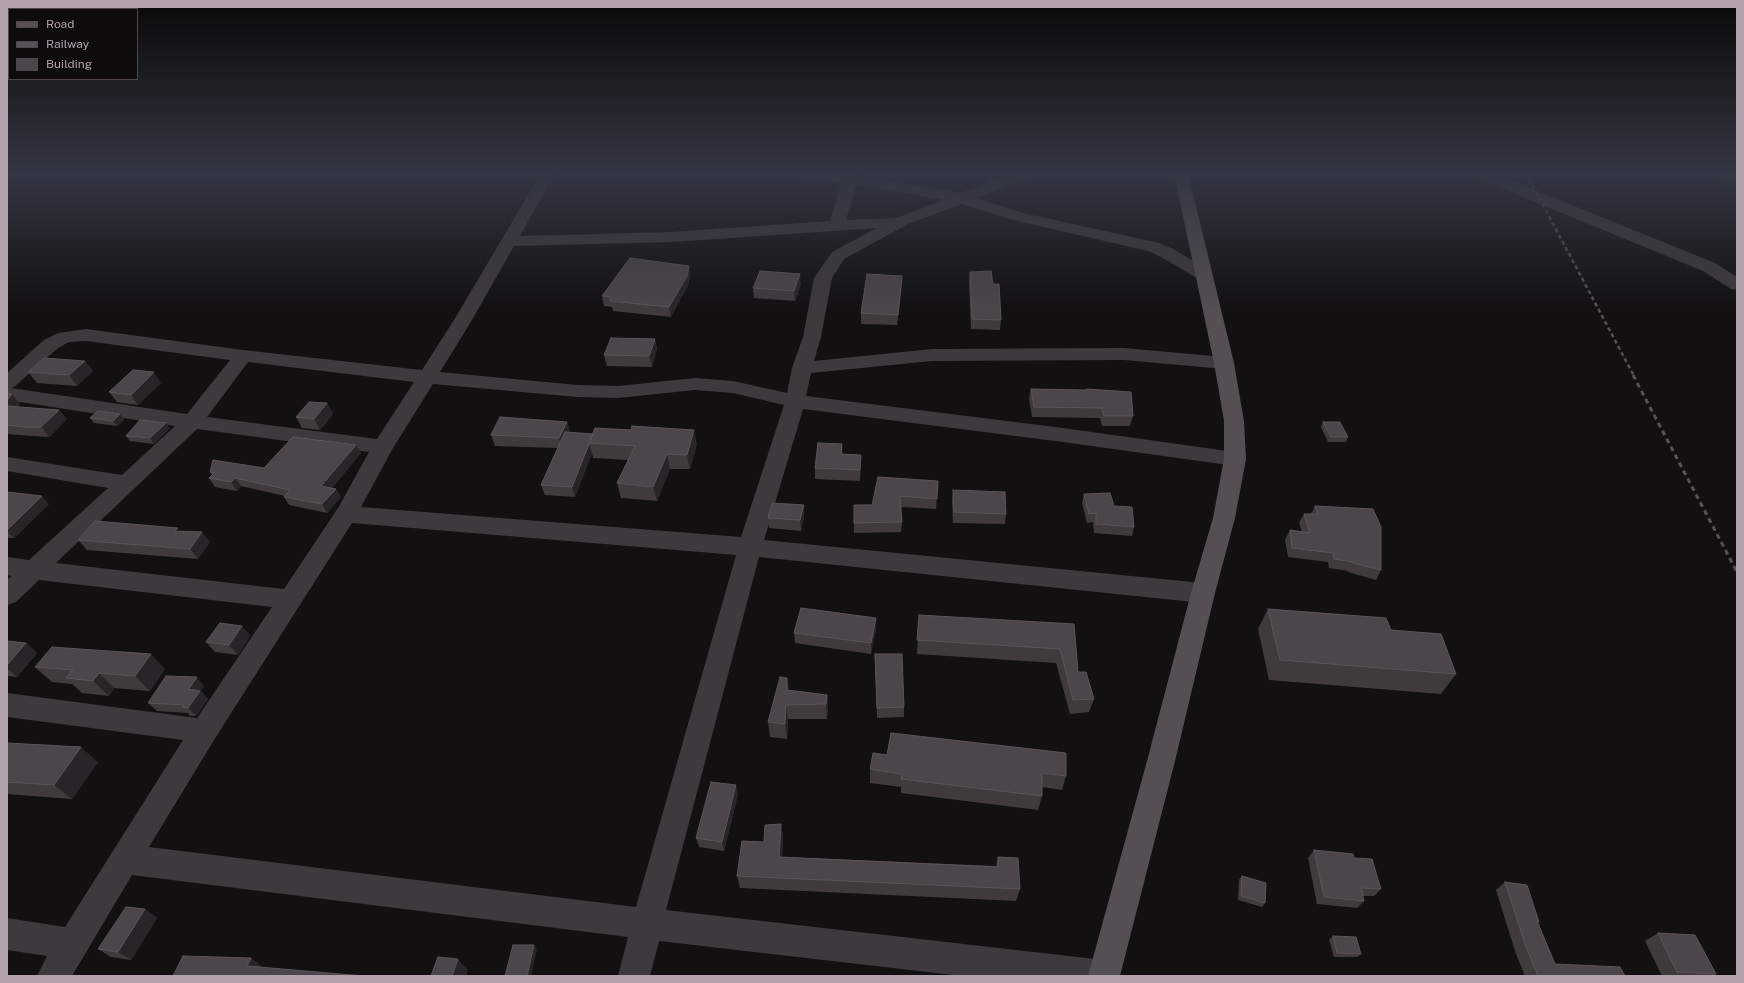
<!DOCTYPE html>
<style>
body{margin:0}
#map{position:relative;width:1744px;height:983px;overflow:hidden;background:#121011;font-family:"Public Sans",sans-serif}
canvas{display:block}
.frame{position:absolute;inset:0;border:8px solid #b2a2ae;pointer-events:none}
.legend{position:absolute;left:8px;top:8px;width:130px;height:72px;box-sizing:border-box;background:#0d0b0c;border:1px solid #4f474d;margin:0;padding:5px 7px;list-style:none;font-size:12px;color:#b2a2ae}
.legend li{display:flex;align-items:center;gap:8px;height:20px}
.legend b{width:20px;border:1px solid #4f474d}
</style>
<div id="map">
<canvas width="1744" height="983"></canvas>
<div class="frame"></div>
<ul class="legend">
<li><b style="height:5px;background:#554e53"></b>Road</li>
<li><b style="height:5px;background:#575055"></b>Railway</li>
<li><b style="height:11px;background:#4c454a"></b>Building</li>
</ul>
</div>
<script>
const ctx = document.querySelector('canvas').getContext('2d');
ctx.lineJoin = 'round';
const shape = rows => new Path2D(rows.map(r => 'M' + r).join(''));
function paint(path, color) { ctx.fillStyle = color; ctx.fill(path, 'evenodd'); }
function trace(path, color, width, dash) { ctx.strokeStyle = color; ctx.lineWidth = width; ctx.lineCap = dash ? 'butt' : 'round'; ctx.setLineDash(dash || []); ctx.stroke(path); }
const street = shape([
 [541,173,555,173,520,236,672,232,830,221,841,183,792,177,787,176,785,173,858,173,858,176,961,193,1015,173,1036,173,1034,176,976,198,1023,213,1159,243,1173,249,1209,270,1212,274,1209,278,1203,279,1197,278,1161,257,1148,251,1013,220,962,204,908,224,844,259,832,278,821,337,814,361,932,349,1124,348,1224,357,1231,359,1234,363,1231,367,1224,369,1124,360,932,361,811,373,806,396,1063,428,1235,452,1243,454,1246,459,1243,464,1235,466,1063,442,803,409,764,540,1203,583,1212,586,1215,593,1212,600,1203,603,759,557,666,910,1104,960,1116,964,1120,976,962,976,659,941,650,976,618,976,628,937,132,875,72,976,37,976,47,956,7,950,7,918,65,927,183,740,7,717,7,693,197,718,272,607,39,580,16,602,7,605,7,580,12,576,7,575,7,557,29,560,108,488,7,471,7,457,122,475,175,426,7,400,7,373,44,340,58,333,86,329,243,350,422,370,454,320,541,173],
 [856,185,944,200,896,218,846,220,856,185],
 [877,228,832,252,814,278,803,337,792,368,787,393,733,381,695,378,618,386,577,385,440,372,472,320,514,246,672,242,877,228],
 [86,341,230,360,187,414,11,388,14,387,58,348,69,342,86,341],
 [248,362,414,382,377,439,207,417,248,362],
 [433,384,577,397,618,398,695,390,733,393,784,405,741,537,361,507,393,448,433,384],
 [197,429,369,452,338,508,284,589,56,563,197,429],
 [352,523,736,555,636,907,149,847,214,740,352,523],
 [1473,173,1493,173,1715,263,1737,277,1737,290,1731,289,1703,271,1535,202,1475,176,1473,173],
 [1717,173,1737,173,1737,184,1719,176,1717,173]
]);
const primary = shape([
 [1174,173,1188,173,1234,363,1244,421,1246,459,1235,518,1215,593,1175,761,1120,976,1088,976,1147,761,1191,593,1213,518,1224,459,1224,421,1214,363,1174,173]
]);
const railFar1 = shape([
 [1526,173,1634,376]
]);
const rail = shape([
 [1633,375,1737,572]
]);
const wall = shape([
 [970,272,993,284,1001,320,1000,330,971,329,969,281],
 [690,276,688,285,671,317,613,311,612,307,604,306,602,296],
 [801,284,795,301,754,298,753,288],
 [902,286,897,325,861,324,861,313],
 [655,339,657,349,652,367,607,366,604,355],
 [85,361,93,371,77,386,37,383,28,372],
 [161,383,138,405,117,402,109,392],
 [1031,389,1133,416,1130,426,1102,426,1100,418,1032,417,1029,399],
 [7,394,12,394,20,404,17,407,59,410,67,419,49,437,33,436,7,434],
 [327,403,333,414,320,430,302,428,296,417],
 [120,414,124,420,117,426,94,423,90,418],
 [567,422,570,432,697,444,690,469,670,469,657,501,621,498,617,483,628,460,593,458,592,453,575,497,545,495,541,485,558,448,495,446,491,435],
 [1323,422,1348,437,1346,442,1328,442,1321,427],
 [170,428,154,444,130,441,126,436],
 [842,444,842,454,861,465,860,481,815,479,815,468],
 [356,445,361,453,332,488,336,489,341,497,327,513,289,505,284,497,285,496,241,486,237,491,215,487,209,478,212,475,210,472,264,468],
 [938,481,936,509,901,507,902,522,901,532,854,533,854,505,872,505],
 [953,490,1006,514,1005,524,953,523,952,501],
 [7,492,49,504,14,538,7,538],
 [1084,494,1114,506,1134,527,1132,536,1094,533,1093,522,1087,523,1082,503],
 [804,505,804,516,801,531,769,528,768,518],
 [1315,506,1381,570,1376,580,1348,572,1348,571,1329,568,1328,562,1288,557,1285,540,1290,530,1302,532,1299,523,1304,514,1311,514],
 [78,540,210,542,198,559,87,550],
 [1268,609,1391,630,1456,674,1441,694,1269,680,1258,629],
 [919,615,1074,624,1078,672,1094,699,1089,712,1070,714,1056,663,917,654],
 [876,618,876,629,871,654,795,643,794,633],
 [242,626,250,636,238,655,215,652,206,642],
 [7,641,26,643,37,653,17,677,7,676],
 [875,654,904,707,904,717,877,718],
 [35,667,165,669,150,691,114,688,109,696,82,693,72,684,52,682],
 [787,678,789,690,827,695,828,709,827,719,788,719,787,739,770,737,768,722],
 [204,686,201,691,208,699,196,716,190,716,188,713,157,711,148,703],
 [891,733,1066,776,1062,790,1042,787,1042,796,1038,810,901,793,901,787,870,783,870,769,887,755],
 [7,743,98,762,72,799,7,794],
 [738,794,724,851,699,847,696,838],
 [781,824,783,837,782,857,996,866,998,857,1020,889,1016,901,740,888,737,876,764,842],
 [1314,850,1354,858,1381,889,1374,896,1363,896,1364,901,1357,908,1317,904,1308,858],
 [1242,876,1265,903,1262,907,1238,900,1239,880],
 [1505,882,1539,922,1537,923,1555,964,1625,976,1525,976,1516,954,1496,890],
 [145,909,157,918,131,960,111,957,98,949],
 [1658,933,1716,974,1713,976,1662,976,1645,941],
 [1333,936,1361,954,1357,957,1334,957,1329,940]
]);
const shadedWall = shape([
 [689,266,690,276,688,285,671,317,669,307],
 [800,274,801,284,795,301,794,291],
 [902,276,902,286,897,325,898,315],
 [655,339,657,349,652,367,649,356],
 [85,361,93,371,77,386,69,375],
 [154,372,161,383,138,405,131,395],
 [12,394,20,404,9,415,7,413,7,400],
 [327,403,333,414,320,430,314,419],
 [59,410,67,419,49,437,41,427],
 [120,414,124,420,117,426,113,421],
 [567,422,570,433,563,449,559,438],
 [166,423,170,428,154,444,150,438],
 [694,430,697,444,690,469,687,455],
 [589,443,592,453,575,497,572,487],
 [842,444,843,455,841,454],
 [356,445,361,453,326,495,321,486],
 [667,454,670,469,657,501,653,487],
 [861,455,861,465,860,481,860,470],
 [235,478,241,486,237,491,231,482],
 [336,489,341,497,327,513,322,504],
 [42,496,49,504,14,538,7,532,7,530],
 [804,505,804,516,801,531,800,520],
 [202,532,210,542,198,559,190,549],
 [876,618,876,629,871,654,871,643],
 [242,626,250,636,238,655,229,645],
 [26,643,37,653,17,677,7,668,7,665],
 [151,654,165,669,150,691,135,676],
 [99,673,114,688,109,696,93,681],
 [197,677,204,686,201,691,208,699,196,716,188,708,189,689],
 [787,678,789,693,787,690],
 [827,695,828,709,827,719,826,704],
 [786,705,788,719,787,739,785,724],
 [81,747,98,762,72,799,54,785],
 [736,785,738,794,724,851,722,842],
 [781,824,783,837,782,869,779,857],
 [145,909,157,918,131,960,118,952],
 [534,945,537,949,531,976,527,976],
 [251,958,264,968,247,966],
 [458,959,468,970,466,976,452,976]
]);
const building = shape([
 [630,258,689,266,687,276,669,307,610,301,612,297,602,296,630,258],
 [760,271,800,274,794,291,753,288,760,271],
 [991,271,993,284,999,284,1001,320,972,319,970,272,991,271],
 [867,274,902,276,898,315,861,313,867,274],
 [611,338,655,339,649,356,604,355,611,338],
 [44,358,85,361,69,375,28,372,44,358],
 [133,370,154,372,131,395,109,392,133,370],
 [1031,389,1086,390,1086,389,1131,392,1133,416,1104,416,1102,408,1034,407,1031,389],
 [7,394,12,394,7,400,7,394],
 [309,402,327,403,314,419,296,417,309,402],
 [7,406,59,410,41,427,25,427,7,425,7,406],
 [98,411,120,414,113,421,90,418,98,411],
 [500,417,567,422,559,438,491,435,500,417],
 [140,420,166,423,150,438,126,436,140,420],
 [1323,422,1340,422,1348,437,1331,437,1323,422],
 [632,426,694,430,687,455,667,454,653,487,617,483,635,446,589,443,595,428,631,430,632,426],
 [565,432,593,434,572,487,541,485,565,432],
 [293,437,356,445,321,486,336,489,322,504,284,497,290,490,235,478,231,482,209,478,214,473,210,472,213,460,264,468,293,437],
 [818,443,842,444,841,454,861,455,860,470,815,468,818,443],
 [878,477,938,481,937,499,900,496,902,522,854,523,854,505,872,505,878,477],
 [953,490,1005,492,1006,514,954,512,953,490],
 [7,492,42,496,7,530,7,492],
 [1110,493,1114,506,1132,507,1134,527,1096,524,1096,513,1089,514,1084,494,1110,493],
 [772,503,804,505,800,520,768,518,772,503],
 [1315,506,1373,509,1381,527,1381,570,1353,563,1353,562,1334,559,1333,553,1292,548,1290,530,1310,533,1304,514,1318,514,1315,506],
 [95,521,178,528,175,531,202,532,190,549,78,540,95,521],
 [801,608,876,618,871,643,794,633,801,608],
 [1268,609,1386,618,1391,630,1441,634,1456,674,1280,660,1268,609],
 [919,615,1074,624,1078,672,1086,672,1094,699,1073,700,1060,649,917,640,919,615],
 [220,623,242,626,229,645,206,642,220,623],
 [7,641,26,643,7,665,7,641],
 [52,647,151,654,135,676,99,673,93,681,66,678,73,670,35,667,52,647],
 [875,654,902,654,904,707,877,708,875,654],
 [166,676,197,677,189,689,200,691,188,708,182,707,184,705,148,703,166,676],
 [780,677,787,678,787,690,827,695,826,704,786,705,785,724,768,722,780,677],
 [891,733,1066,753,1066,776,1042,773,1042,796,901,779,902,774,870,769,873,753,887,755,891,733],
 [7,743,81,747,54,785,7,782,7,743],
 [711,782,736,785,722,842,696,838,711,782],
 [781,824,779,857,998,867,998,857,1018,858,1020,889,737,876,742,841,764,842,765,825,781,824],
 [1314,850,1353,854,1354,858,1372,859,1381,889,1361,888,1364,901,1324,897,1314,850],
 [1242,876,1266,883,1265,903,1241,896,1242,876],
 [1505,882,1527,885,1539,922,1537,921,1555,964,1620,967,1625,976,1538,976,1526,947,1505,882],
 [126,907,145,909,118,952,98,949,126,907],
 [1658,933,1695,935,1716,974,1677,972,1658,933],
 [1333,936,1356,937,1361,954,1337,953,1333,936],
 [513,945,534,945,527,976,505,976,513,945],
 [183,956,251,958,247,966,364,976,173,976,183,956],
 [438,957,458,959,452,976,431,976,438,957]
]);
paint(street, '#3d393c');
paint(primary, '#554e53');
trace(railFar1, '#575055', 2.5, [4, 3]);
trace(rail, '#575055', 3, [5, 4]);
paint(wall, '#403a3d');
paint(shadedWall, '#282427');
paint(building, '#4c454a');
trace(building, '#5c5459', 1);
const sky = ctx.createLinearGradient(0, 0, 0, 311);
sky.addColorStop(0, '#0a0909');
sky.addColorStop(0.56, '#333743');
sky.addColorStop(1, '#33374300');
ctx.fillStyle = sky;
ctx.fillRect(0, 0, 1744, 311);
</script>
